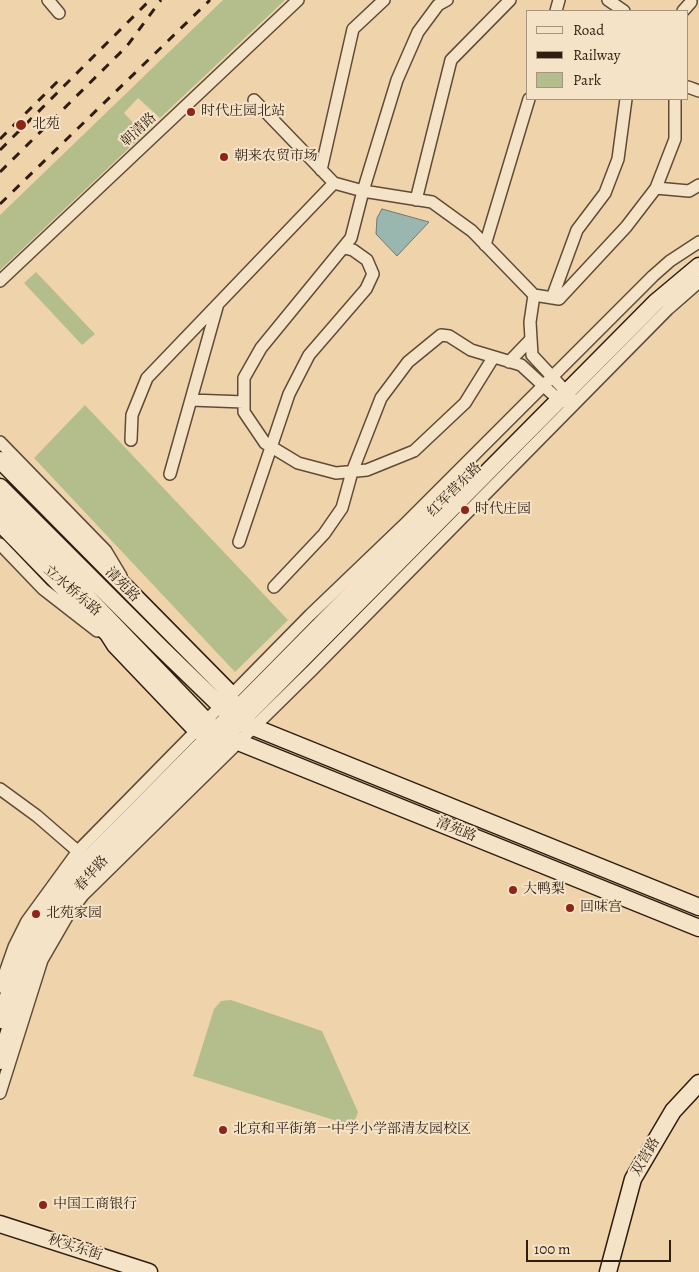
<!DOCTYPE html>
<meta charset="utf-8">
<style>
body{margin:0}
#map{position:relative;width:699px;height:1272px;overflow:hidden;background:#efd4ab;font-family:Alegreya,serif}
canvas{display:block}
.legend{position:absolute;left:526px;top:10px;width:162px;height:90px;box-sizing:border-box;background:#f5e3c8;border:1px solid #a6947f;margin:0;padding:6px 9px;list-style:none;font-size:15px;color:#301d12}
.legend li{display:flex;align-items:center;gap:10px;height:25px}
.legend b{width:25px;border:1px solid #a6947f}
.scale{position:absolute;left:526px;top:1240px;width:145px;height:22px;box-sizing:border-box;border:2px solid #301d12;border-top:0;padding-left:6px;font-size:15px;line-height:18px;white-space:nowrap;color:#301d12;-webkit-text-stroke:4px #f5e3c8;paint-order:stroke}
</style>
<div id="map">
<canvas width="699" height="1272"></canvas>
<ul class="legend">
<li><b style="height:6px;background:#f5e3c8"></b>Road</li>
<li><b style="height:6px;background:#301d12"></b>Railway</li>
<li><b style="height:14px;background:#b4be8d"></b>Park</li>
</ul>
<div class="scale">100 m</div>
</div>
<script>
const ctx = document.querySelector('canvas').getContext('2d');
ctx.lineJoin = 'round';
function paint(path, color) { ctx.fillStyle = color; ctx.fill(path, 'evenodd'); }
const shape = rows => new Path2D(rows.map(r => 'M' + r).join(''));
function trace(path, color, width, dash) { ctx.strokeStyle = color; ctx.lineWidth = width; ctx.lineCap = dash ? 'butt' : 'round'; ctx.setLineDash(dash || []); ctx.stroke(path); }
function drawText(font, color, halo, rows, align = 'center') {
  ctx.font = font + ' Alegreya,"Noto Serif SC",serif'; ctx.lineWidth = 4; ctx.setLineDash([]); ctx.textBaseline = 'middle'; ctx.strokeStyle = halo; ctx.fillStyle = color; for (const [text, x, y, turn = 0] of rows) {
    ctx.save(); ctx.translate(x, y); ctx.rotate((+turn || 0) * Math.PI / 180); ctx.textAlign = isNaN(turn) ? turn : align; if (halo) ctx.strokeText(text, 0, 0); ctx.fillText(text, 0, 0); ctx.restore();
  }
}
const green = shape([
 [223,0,285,0,160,118,138,98,124,113,144,134,0,270,0,215],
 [36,272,95,334,82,345,24,283],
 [85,405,288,620,235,672,34,458],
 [231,1000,322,1031,358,1112,353,1126,193,1076,214,1009,221,1001]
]);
const water = shape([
 [382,209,429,222,397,256,376,234,377,218,382,209]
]);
const street = shape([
 [48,0,59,13],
 [447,0,438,5,418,32,397,80,363,191,351,238,261,348,244,378,244,412,265,443,298,463,336,473,367,470,414,451,465,403,493,358],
 [608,0,624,11],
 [556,11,559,0],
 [683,11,691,2],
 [688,87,699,91],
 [254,100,334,183,363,191,432,202,472,231,534,295,530,322,532,355,570,396],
 [321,170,353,29,384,0],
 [656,188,689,191,699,185],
 [416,200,451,60,510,0],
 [485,245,529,99],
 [0,281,298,0],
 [534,295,559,299,626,227,656,188,675,139,675,99],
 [552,298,577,230,605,193,618,159,626,99],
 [509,362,531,339],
 [191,400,244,402],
 [131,440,132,415,147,378,334,183],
 [0,442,106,551,121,576],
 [170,474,217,307],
 [239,542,289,394,309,355,366,289,373,274,367,260,353,250,344,248],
 [0,544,43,589,97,631],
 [274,587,324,534,342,508,352,472,381,398,408,362,441,335,449,336,471,350,521,365,559,400,565,402],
 [0,789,37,816,82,855],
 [0,987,14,947,27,921,78,851,310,615,406,523,653,276,670,261,699,242],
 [0,1093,42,960,68,915,83,895,312,670,668,309,699,282]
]);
const secondary = shape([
 [0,460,230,693,230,715],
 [0,487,160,647,230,715,241,722,699,907],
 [0,506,215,730,226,737,699,928],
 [0,523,108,634,115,645,197,731,215,730],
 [0,1020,26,943,40,918,66,882,437,507],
 [0,1061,30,964,46,931,62,907,125,838,656,302,699,266],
 [0,1224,149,1272],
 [608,1272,633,1179,673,1111,699,1083]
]);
const rail = shape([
 [0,139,61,78],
 [0,150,150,0],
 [0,172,127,46,161,0],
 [0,204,210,0]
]);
const markers = [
 [191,112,5,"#8f2418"],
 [21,125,6,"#8f2418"],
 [224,157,5,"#8f2418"],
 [465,510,5,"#8f2418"],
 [513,890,5,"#8f2418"],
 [570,908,5,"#8f2418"],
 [36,914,5,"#8f2418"],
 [223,1130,5,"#8f2418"],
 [43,1205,5,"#8f2418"]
];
const poiNames = [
 ["时代庄园北站",201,112],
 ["北苑",32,125],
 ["朝来农贸市场",234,157],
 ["时代庄园",475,510],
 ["大鸭梨",523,890],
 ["回味宫",580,908],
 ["北苑家园",46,914],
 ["北京和平街第一中学小学部清友园校区",233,1130],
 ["中国工商银行",53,1205]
];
const streetNames = [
 ["朝清路",139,130,-43],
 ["红军营东路",455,490,-45],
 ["清苑路",122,585,45],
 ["立水桥东路",72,591,40],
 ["清苑路",456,830,22],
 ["春华路",92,874,-48],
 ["双营路",646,1157,-60],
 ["秋实东街",75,1248,18]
];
paint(green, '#b4be8d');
paint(water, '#9ab7af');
trace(water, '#707970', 1);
trace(street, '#604b38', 14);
trace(secondary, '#301d12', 19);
trace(street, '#f5e3c8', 11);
trace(secondary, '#f5e3c8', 16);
trace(rail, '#301d12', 3, [9, 9]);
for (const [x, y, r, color] of markers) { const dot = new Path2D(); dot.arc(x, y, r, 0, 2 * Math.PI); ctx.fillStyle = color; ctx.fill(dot); trace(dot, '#f5e3c8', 2); }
drawText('14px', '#301d12', '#f5e3c8', poiNames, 'left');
drawText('14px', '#301d12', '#f5e3c8', streetNames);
</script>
